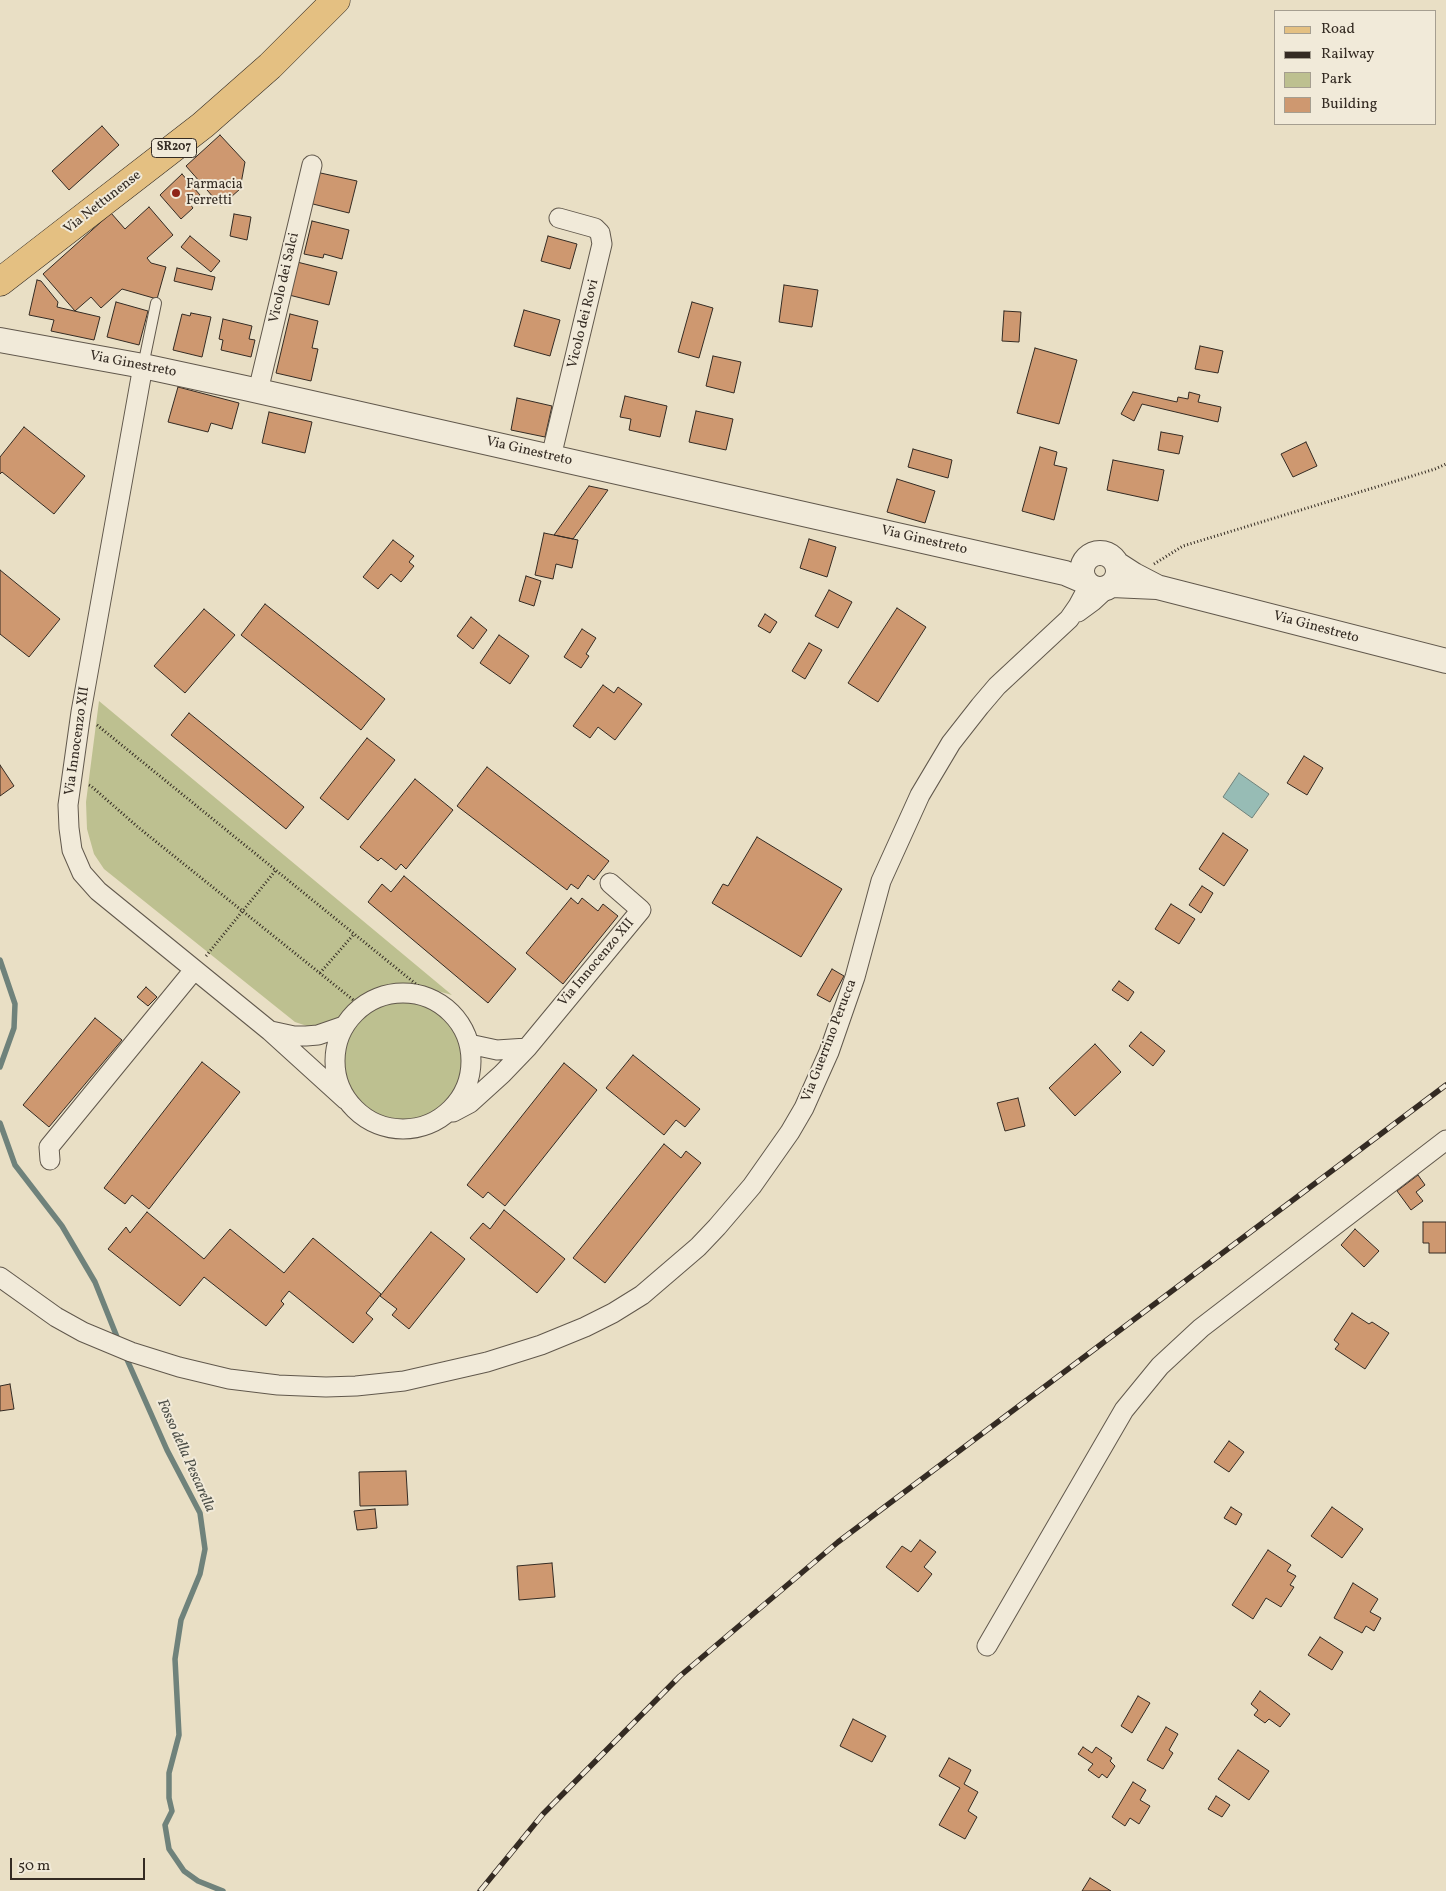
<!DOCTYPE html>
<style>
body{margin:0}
#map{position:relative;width:1446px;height:1891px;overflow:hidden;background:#e9dfc5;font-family:Vollkorn,serif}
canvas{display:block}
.legend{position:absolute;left:1274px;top:10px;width:162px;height:115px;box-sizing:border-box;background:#f1ead9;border:1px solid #a59e90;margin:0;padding:6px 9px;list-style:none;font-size:15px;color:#342b23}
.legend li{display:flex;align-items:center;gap:10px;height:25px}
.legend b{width:25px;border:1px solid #a59e90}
.scale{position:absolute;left:10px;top:1858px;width:135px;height:22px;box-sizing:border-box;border:2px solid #342b23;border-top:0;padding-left:6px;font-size:15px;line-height:18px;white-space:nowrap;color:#342b23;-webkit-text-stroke:4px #f1ead9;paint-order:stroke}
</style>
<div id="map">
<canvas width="1446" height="1891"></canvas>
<ul class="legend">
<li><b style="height:6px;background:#e4c082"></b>Road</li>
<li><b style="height:6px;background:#342b23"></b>Railway</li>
<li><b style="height:14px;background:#bdc090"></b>Park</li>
<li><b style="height:14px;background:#ce9870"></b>Building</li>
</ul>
<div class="scale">50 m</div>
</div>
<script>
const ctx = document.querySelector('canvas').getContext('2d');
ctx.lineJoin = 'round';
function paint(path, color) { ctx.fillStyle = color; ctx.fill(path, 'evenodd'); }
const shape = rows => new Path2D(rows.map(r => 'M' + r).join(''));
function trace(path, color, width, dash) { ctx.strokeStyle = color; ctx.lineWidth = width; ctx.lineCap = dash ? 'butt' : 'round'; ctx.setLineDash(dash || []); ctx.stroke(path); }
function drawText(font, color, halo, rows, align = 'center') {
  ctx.font = font + ' Vollkorn,serif'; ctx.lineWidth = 4; ctx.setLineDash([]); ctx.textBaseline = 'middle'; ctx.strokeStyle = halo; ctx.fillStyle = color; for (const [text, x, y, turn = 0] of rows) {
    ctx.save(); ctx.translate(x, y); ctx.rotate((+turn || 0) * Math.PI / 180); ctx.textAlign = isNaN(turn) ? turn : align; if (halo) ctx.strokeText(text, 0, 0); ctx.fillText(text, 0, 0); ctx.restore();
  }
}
const green = shape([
 [99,701,452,995,412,984,389,985,361,996,340,1020,330,1026,310,1027,295,1022,104,869,94,854,87,829,86,802],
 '343 1062a60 60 0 1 1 120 0a60 60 0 1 1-120 0Z'
]);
const water = shape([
 [1239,773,1269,794,1252,818,1223,797,1239,773]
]);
const stream = shape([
 [0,960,15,1004,14,1028,0,1067],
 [0,1123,15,1165,62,1226,95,1282,119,1342],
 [125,1355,167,1450,200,1513,205,1549,200,1574,181,1620,175,1659,179,1735,169,1773,169,1798,172,1811,165,1825,169,1849,184,1871,198,1881,223,1891]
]);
const building = shape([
 [102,126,119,145,69,190,52,171,102,126],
 [220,135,245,162,240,189,221,206,186,166,220,135],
 [316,172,357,181,349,213,309,203,316,172],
 [182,174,200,195,190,204,193,208,181,219,160,195,182,174],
 [149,207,173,235,147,258,151,263,166,267,157,299,122,289,101,308,91,297,75,311,43,274,111,213,125,229,149,207],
 [234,214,251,217,247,240,230,236,234,214],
 [312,221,349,230,342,259,324,254,323,258,304,254,312,221],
 [190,236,220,261,211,272,181,247,190,236],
 [548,236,577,244,570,269,541,261,548,236],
 [297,262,337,272,329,305,289,295,297,262],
 [177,268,215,277,212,290,174,281,177,268],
 [37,280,41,281,58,302,57,307,100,317,94,340,51,331,54,320,29,315,37,280],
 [784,285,818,290,812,327,779,322,784,285],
 [116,302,148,311,139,345,107,337,116,302],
 [692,302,713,308,699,358,678,352,692,302],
 [524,310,560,320,550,356,514,346,524,310],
 [1004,311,1021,312,1019,342,1002,341,1004,311],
 [191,313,211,317,202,357,173,350,182,314,190,316,191,313],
 [290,314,318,321,312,348,318,349,311,381,276,373,290,314],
 [223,319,252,326,249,339,255,340,251,357,221,350,223,340,219,339,223,319],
 [1200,346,1223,351,1218,373,1195,369,1200,346],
 [1035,348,1077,360,1059,424,1017,413,1035,348],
 [713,356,741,362,734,393,706,386,713,356],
 [178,387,239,403,232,429,211,423,208,432,168,422,178,387],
 [1133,392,1177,402,1178,397,1188,399,1189,392,1200,395,1198,402,1221,407,1218,422,1142,404,1134,421,1121,414,1133,392],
 [625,396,667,406,660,437,629,430,631,419,620,417,625,396],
 [517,398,552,406,545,437,511,430,517,398],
 [696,411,733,419,726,450,689,442,696,411],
 [269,412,312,422,305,453,262,443,269,412],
 [24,427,85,476,54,514,2,472,0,474,0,457,24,427],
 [1161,432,1183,436,1179,454,1158,450,1161,432],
 [1306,442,1317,466,1293,477,1281,454,1306,442],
 [1040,447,1057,452,1054,465,1067,468,1054,520,1022,511,1040,447],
 [913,449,952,460,948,478,908,467,913,449],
 [1113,460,1164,470,1158,501,1107,490,1113,460],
 [897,479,935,491,925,523,887,512,897,479],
 [589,486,608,490,573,539,554,535,589,486],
 [544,533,578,540,572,568,556,564,553,579,535,575,544,533],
 [809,539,836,547,827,577,800,568,809,539],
 [393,540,414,556,409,562,414,566,401,582,391,574,378,589,363,577,393,540],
 [0,570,60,619,29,657,0,634,0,570],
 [526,576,541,581,534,606,519,601,526,576],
 [829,590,852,602,838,628,815,616,829,590],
 [265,604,385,699,361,730,241,635,265,604],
 [897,608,926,627,878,702,848,683,897,608],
 [204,609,235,635,185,693,154,666,204,609],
 [765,614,777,622,770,633,758,626,765,614],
 [471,617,487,630,473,649,457,636,471,617],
 [582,629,596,638,586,654,589,656,581,668,564,657,582,629],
 [499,635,529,656,510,684,480,663,499,635],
 [809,643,822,650,805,679,792,671,809,643],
 [603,685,614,693,618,687,642,704,615,740,598,727,590,738,573,726,603,685],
 [189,713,304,807,286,829,171,735,189,713],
 [367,738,395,760,348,820,320,798,367,738],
 [1304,756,1323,768,1307,795,1287,783,1304,756],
 [0,765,14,786,0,796,0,765],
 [487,767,609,861,594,880,588,875,578,889,571,884,567,890,457,806,487,767],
 [415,779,453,810,406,869,401,864,396,870,381,858,378,861,360,847,415,779],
 [1223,833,1248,850,1224,886,1199,869,1223,833],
 [757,837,842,889,801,957,712,903,723,884,728,886,757,837],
 [404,876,516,969,488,1003,368,902,382,884,391,892,404,876],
 [1202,886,1213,893,1201,913,1189,905,1202,886],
 [571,898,578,904,582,898,598,911,603,904,618,916,563,984,526,953,571,898],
 [1171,904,1195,919,1179,944,1155,929,1171,904],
 [832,969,844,976,830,1002,817,995,832,969],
 [1119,981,1134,992,1128,1001,1112,990,1119,981],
 [146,987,157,997,148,1006,137,997,146,987],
 [95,1018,122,1040,49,1127,23,1105,95,1018],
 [1141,1032,1165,1051,1153,1066,1129,1046,1141,1032],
 [1095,1044,1121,1072,1075,1116,1049,1088,1095,1044],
 [633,1055,700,1109,685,1127,676,1120,664,1135,606,1088,633,1055],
 [202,1062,240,1092,149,1209,132,1195,125,1204,104,1188,202,1062],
 [564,1063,597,1090,505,1206,488,1192,483,1198,467,1185,564,1063],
 [1018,1098,1025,1126,1005,1131,997,1103,1018,1098],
 [664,1144,681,1158,686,1151,701,1163,605,1283,573,1258,664,1144],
 [1418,1175,1425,1185,1416,1192,1423,1201,1411,1210,1397,1191,1418,1175],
 [504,1210,565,1259,537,1293,470,1238,483,1223,490,1229,504,1210],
 [147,1212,204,1259,230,1229,284,1273,313,1238,381,1294,366,1313,373,1319,353,1343,289,1291,281,1301,284,1304,266,1326,204,1277,180,1306,108,1249,126,1227,130,1233,147,1212],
 [1423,1222,1446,1222,1446,1253,1429,1253,1429,1243,1423,1243,1423,1222],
 [1355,1229,1379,1251,1364,1267,1341,1245,1355,1229],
 [431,1232,465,1259,409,1329,392,1315,397,1309,380,1296,431,1232],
 [1352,1313,1369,1324,1372,1322,1389,1333,1365,1369,1335,1349,1339,1344,1334,1340,1352,1313],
 [10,1384,14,1409,0,1411,0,1386,10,1384],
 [1229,1441,1244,1452,1229,1472,1214,1462,1229,1441],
 [406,1471,408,1505,360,1506,359,1472,406,1471],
 [1231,1507,1242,1514,1236,1525,1224,1518,1231,1507],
 [1332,1507,1363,1529,1342,1558,1311,1536,1332,1507],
 [375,1509,377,1528,357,1530,354,1511,375,1509],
 [920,1540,936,1552,924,1567,932,1574,918,1592,886,1567,902,1546,911,1552,920,1540],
 [1268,1550,1291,1565,1287,1571,1296,1576,1290,1585,1294,1587,1281,1607,1266,1598,1253,1619,1232,1605,1268,1550],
 [552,1563,555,1597,519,1600,517,1566,552,1563],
 [1353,1583,1378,1599,1370,1612,1381,1618,1374,1631,1366,1626,1362,1633,1334,1618,1353,1583],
 [1320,1637,1343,1652,1332,1670,1308,1655,1320,1637],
 [1260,1691,1290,1714,1280,1727,1269,1719,1265,1723,1254,1715,1258,1710,1251,1704,1260,1691],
 [1138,1696,1150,1703,1132,1733,1121,1726,1138,1696],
 [853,1719,886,1736,872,1762,840,1746,853,1719],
 [1166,1727,1178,1734,1169,1750,1173,1753,1163,1769,1147,1760,1166,1727],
 [1083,1747,1092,1753,1096,1747,1112,1758,1110,1761,1115,1766,1107,1778,1102,1774,1099,1778,1088,1770,1093,1764,1078,1754,1083,1747],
 [1238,1750,1269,1771,1249,1800,1218,1779,1238,1750],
 [949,1758,971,1770,964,1784,978,1792,968,1811,977,1817,965,1839,939,1825,960,1788,939,1776,949,1758],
 [1133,1782,1146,1790,1140,1800,1150,1806,1139,1824,1130,1818,1125,1826,1112,1817,1133,1782],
 [1216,1796,1230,1805,1222,1817,1208,1809,1216,1796],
 [1090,1878,1111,1891,1082,1891,1090,1878]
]);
const path = shape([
 [1154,564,1183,546,1435,469,1446,464],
 [97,725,438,1002],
 [89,785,91,786,139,828,362,1007],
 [206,956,276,870],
 [320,973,354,934]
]);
const service = shape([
 [143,366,156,303]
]);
const minor = shape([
 [143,366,81,712,68,805,69,828,72,850,82,873,98,891,270,1031,346,1100],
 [258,391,312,165],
 [551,457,602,244,600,233,595,228,559,218],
 [1078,612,1093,601,1107,588],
 '335 1061a68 68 0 1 1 136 0a68 68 0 1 1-136 0Z',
 [271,1031,294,1036,306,1036,318,1035,344,1026],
 [469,1044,497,1050,527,1048],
 [453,1112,470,1103,502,1074,527,1048,641,910,610,883],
 [50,1160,49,1147,194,970],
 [0,1277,56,1317,83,1332,131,1352,179,1367,229,1379,278,1385,326,1387,356,1386,404,1381,487,1362,541,1345,585,1327,613,1313,642,1295,698,1247,717,1227,752,1186,790,1132,804,1108,829,1052,855,977,881,881,920,795,951,743,980,706,997,686,1069,619,1078,606,1085,593,1086,582],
 [987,1646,1124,1410,1160,1366,1201,1328,1446,1140]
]);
const tertiary = shape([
 [0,340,143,366,245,388,1065,573,1086,582],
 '1082 571a18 18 0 1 1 36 0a18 18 0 1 1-36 0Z',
 [1112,585,1157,587,1134,575,1117,564],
 [1157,587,1446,661]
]);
const primary = shape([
 [0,282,203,125,270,66,336,0]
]);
const rail = shape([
 [480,1891,543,1814,680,1676,838,1542,1446,1085]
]);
const markers = [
 [176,193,5,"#8f2418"]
];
const shields = [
 [174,148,45]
];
const shieldNames = [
 ["SR207",174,148]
];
const poiNames = [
 ["Farmacia",186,185],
 ["Ferretti",186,201]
];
const streetNames = [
 ["Via Nettunense",103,203,-38],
 ["Vicolo dei Salci",285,278,-77],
 ["Vicolo dei Rovi",584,324,-76],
 ["Via Ginestreto",133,365,11],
 ["Via Ginestreto",529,452,13],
 ["Via Ginestreto",924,541,13],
 ["Via Ginestreto",1316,628,15],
 ["Via Innocenzo XII",78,741,-82],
 ["Via Innocenzo XII",597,963,-50],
 ["Via Guerrino Perucca",830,1041,-69]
];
const waterNames = [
 ["Fosso della Pescarella",185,1456,66]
];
paint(green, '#bdc090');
paint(water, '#97bcb5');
trace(water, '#6f827b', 1);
trace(stream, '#6f827b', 5.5);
paint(building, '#ce9870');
trace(building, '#342b23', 1);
trace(service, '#61584c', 12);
trace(minor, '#61584c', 21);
trace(tertiary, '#61584c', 26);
trace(primary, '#342b23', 29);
trace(path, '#342b23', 3, [1, 2.5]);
trace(service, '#f1ead9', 10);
trace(minor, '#f1ead9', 19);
trace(tertiary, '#f1ead9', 24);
trace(primary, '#e4c082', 28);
trace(rail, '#342b23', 5.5);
trace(rail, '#f1ead9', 4, [11]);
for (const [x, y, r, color] of markers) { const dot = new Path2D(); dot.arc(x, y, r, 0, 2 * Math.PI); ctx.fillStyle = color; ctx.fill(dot); trace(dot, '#f1ead9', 2); }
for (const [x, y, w] of shields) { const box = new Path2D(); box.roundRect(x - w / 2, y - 9.5, w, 19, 4); ctx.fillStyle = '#f1ead9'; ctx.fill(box); trace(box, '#342b23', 1); }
drawText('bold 12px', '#342b23', null, shieldNames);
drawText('14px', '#342b23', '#f1ead9', poiNames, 'left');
drawText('14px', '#342b23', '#f1ead9', streetNames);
drawText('italic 15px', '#4d4f48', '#f1ead9', waterNames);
</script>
